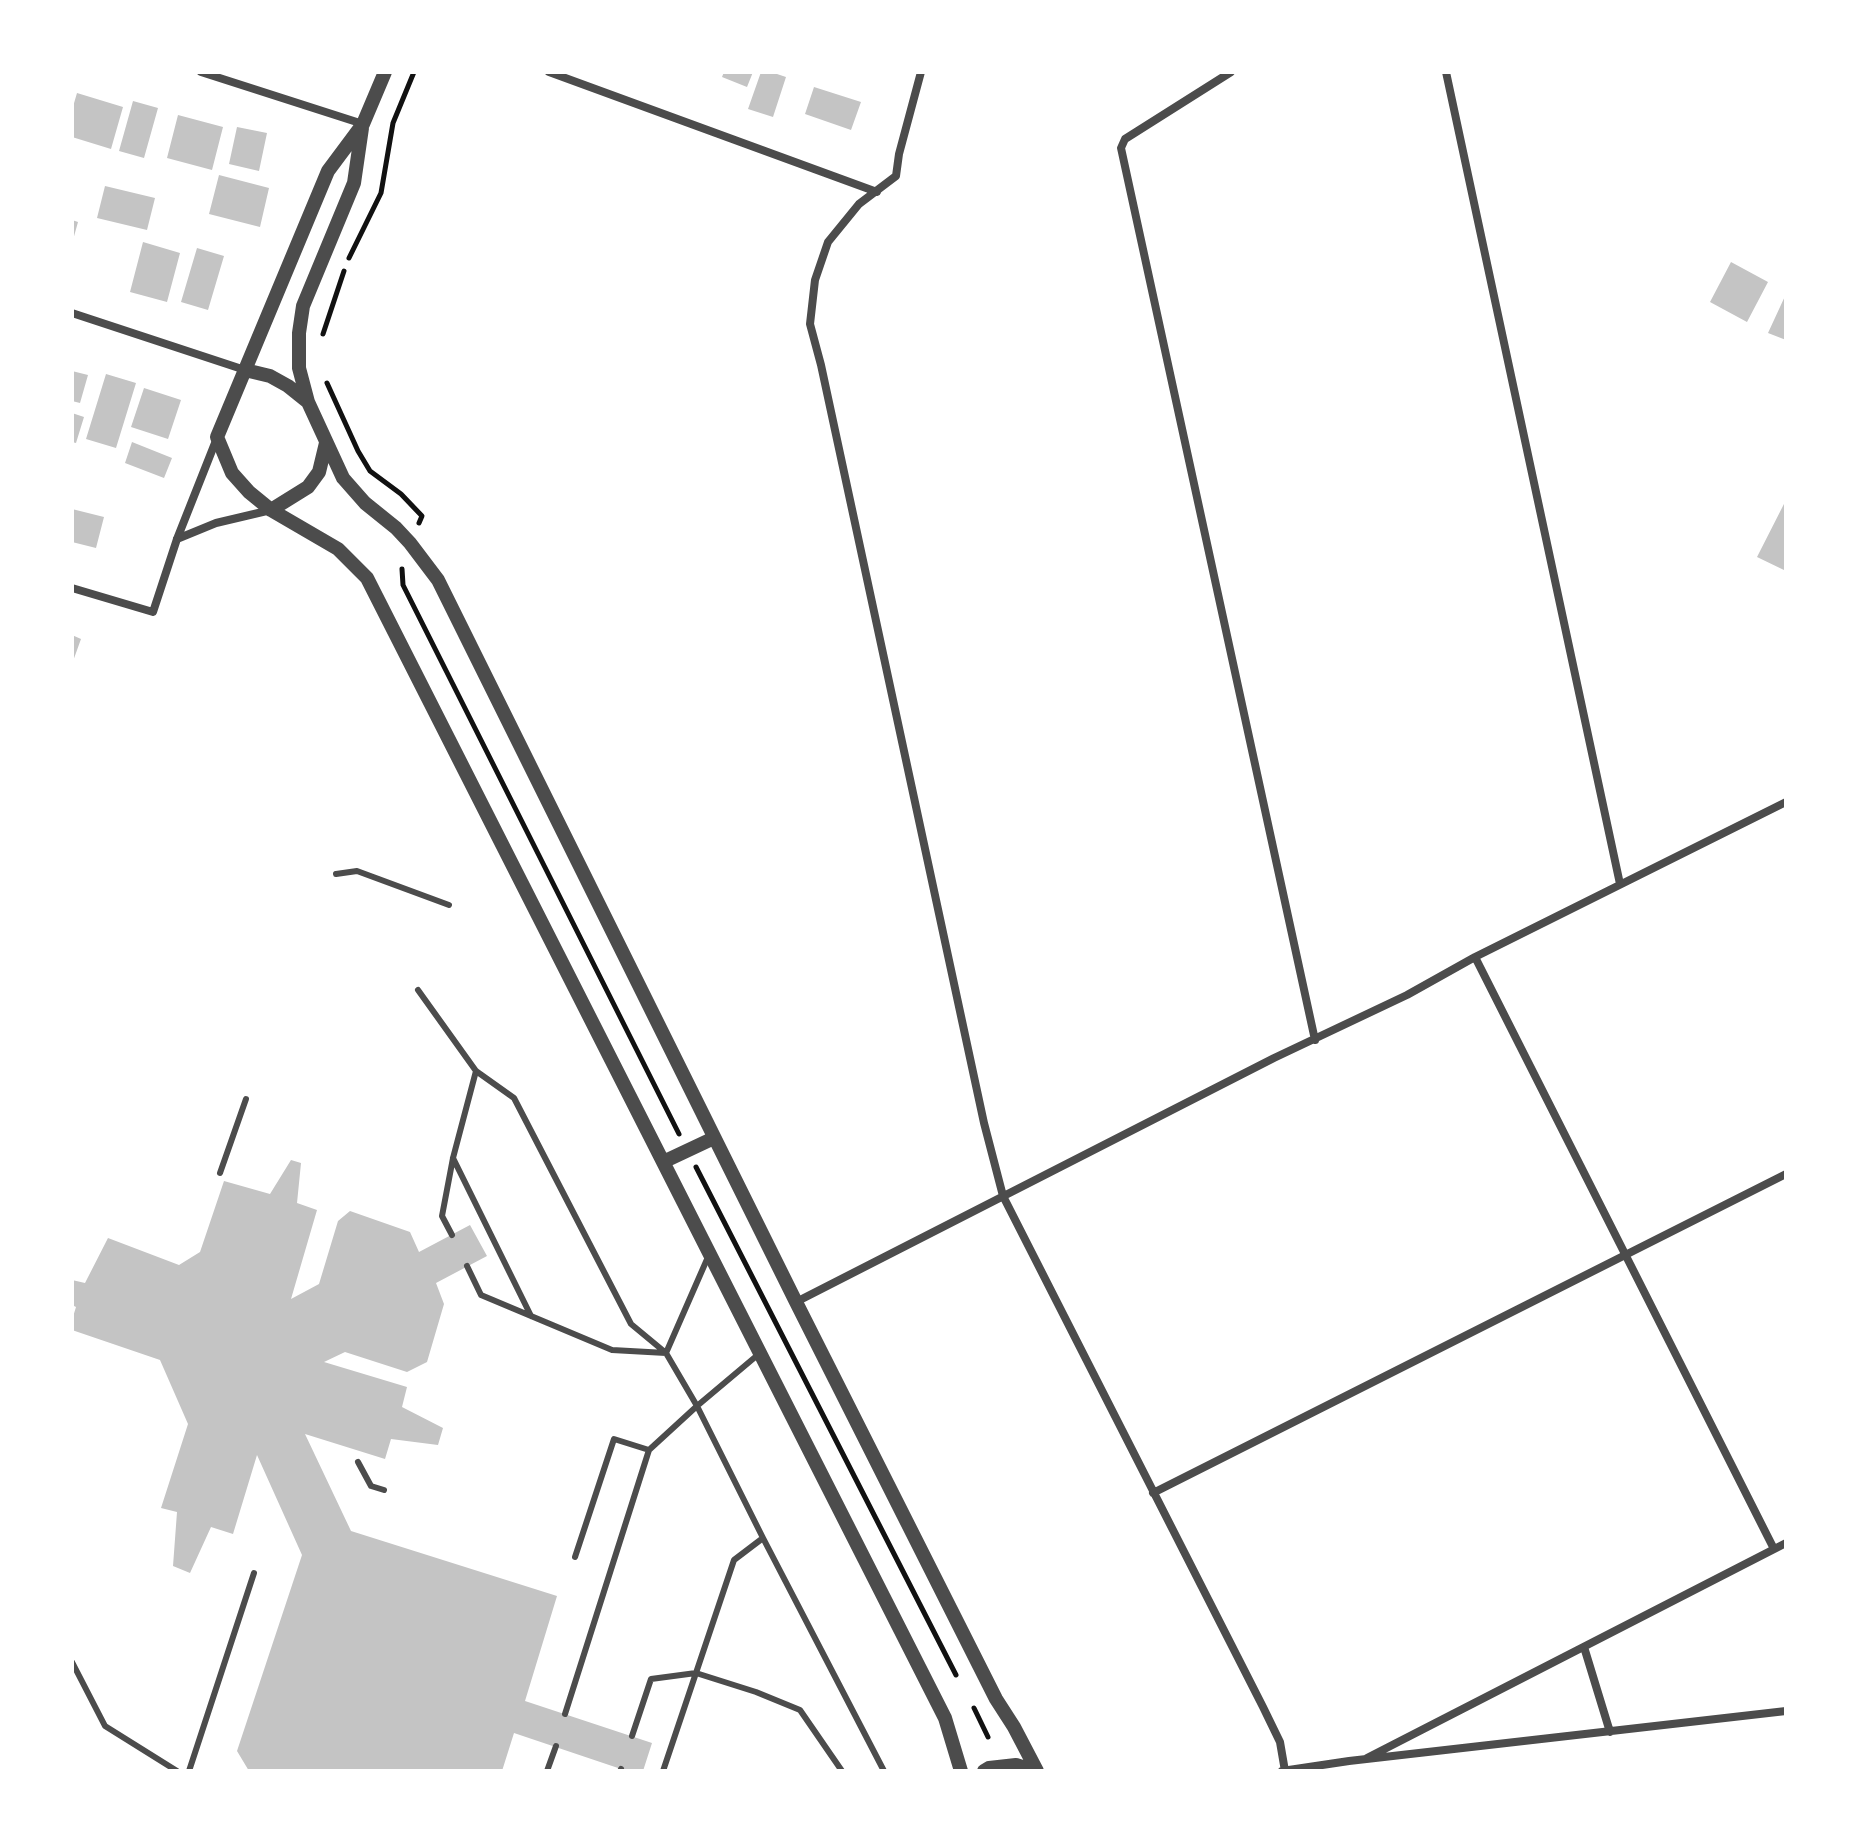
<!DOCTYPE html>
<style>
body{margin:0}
#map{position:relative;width:1858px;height:1843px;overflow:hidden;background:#fff;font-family:Ubuntu,sans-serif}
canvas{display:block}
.frame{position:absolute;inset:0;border:74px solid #fff;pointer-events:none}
</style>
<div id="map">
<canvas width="1858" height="1843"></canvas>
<div class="frame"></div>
</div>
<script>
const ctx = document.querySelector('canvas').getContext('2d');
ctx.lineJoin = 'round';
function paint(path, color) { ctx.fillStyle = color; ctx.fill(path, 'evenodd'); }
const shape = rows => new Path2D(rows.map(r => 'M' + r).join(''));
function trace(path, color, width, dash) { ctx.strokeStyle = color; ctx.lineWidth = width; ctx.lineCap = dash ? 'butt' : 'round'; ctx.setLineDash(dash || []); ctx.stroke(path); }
const building = shape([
 [724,72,753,72,747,87,722,77],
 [761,72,771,72,786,77,773,117,748,109],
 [814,87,861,102,851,130,805,114],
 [77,93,123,107,111,149,72,137,72,110],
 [133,101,158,108,144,158,119,151],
 [178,115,223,127,212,170,167,158],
 [237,127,267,133,259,171,229,164],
 [219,175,269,188,260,227,209,214],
 [105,186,155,198,147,230,97,218],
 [72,220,78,222,73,240,72,239],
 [143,242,180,253,167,302,130,292],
 [197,248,224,256,208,310,181,302],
 [1731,262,1768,282,1747,322,1710,302],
 [1786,294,1786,340,1768,333],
 [72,371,88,375,80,403,72,401],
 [106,374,136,383,116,448,86,439],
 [144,388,181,400,168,439,131,427],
 [72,413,84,417,76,443,72,442],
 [132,442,172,458,164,478,125,463],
 [1786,500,1786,571,1757,557],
 [72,509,104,517,96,548,72,542],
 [72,635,81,639,72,664],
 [291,1160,301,1163,297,1203,317,1210,291,1299,319,1284,338,1221,350,1211,410,1232,419,1252,470,1225,487,1256,436,1283,444,1304,427,1362,407,1372,345,1352,324,1362,407,1387,402,1407,443,1428,438,1445,391,1439,385,1459,305,1434,351,1531,557,1596,525,1701,652,1743,643,1771,628,1771,621,1769,514,1733,502,1771,249,1771,237,1751,302,1555,257,1455,233,1534,211,1527,190,1573,173,1566,177,1512,161,1508,188,1424,160,1360,72,1330,72,1320,76,1307,72,1305,72,1280,85,1283,108,1238,179,1265,200,1252,224,1181,270,1194]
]);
const path = shape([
 [349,258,381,193,393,123,414,72],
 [323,334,344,271],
 [327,383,358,451,370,471,401,494,422,516,419,523],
 [402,569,403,585,679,1134],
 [696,1167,956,1675],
 [974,1708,988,1737]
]);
const service = shape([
 [336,874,357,871,449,905],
 [418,990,476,1071,514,1098,631,1324,666,1353,697,1406,763,1538,884,1771],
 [453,1158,531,1316],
 [220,1173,246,1099],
 [452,1235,442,1216,453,1158,476,1071],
 [467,1266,481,1295,612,1350,666,1353],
 [666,1353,708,1257],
 [358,1462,371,1486,384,1490],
 [575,1557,614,1439,649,1450],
 [72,1662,105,1726,177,1771],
 [565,1714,649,1450,697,1406,760,1353],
 [632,1736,651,1679,696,1673,756,1692,800,1710,842,1771],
 [189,1771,254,1573],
 [547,1771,556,1746],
 [620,1771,621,1769],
 [663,1771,734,1560,763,1538]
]);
const minor = shape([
 [201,72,363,124],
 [549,72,877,192],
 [921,72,899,154,896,176,859,204,828,242,815,280,810,324,821,365,984,1123,1003,1196,1263,1707,1280,1742,1285,1771],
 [1231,72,1125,139,1121,148,1315,1040],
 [1446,72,1620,884],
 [72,313,245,370],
 [177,539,216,523,271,510],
 [72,588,153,612,177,539,217,438],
 [1475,957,1774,1549],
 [796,1302,1274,1058,1407,995,1475,957,1786,802],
 [1153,1493,1786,1174],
 [1584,1647,1610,1732],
 [1367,1758,1786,1543],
 [1282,1771,1349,1761,1786,1711]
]);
const tertiary = shape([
 [385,72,363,124,328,171,217,437,232,473,249,492,271,510,338,549,367,578,945,1718,961,1771],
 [362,128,354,183,303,306,299,333,299,368,308,402,343,478,365,503,396,528,410,543,438,580,796,1302,996,1699,1014,1727,1037,1771],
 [245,370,270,376,288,386,308,402],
 [271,510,308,487,319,472,326,443],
 [663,1162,714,1138],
 [984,1771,989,1768,1016,1765,1035,1771]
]);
paint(building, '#c4c4c4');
trace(path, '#111', 5);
trace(service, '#4c4c4c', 6);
trace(minor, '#4c4c4c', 8);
trace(tertiary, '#4c4c4c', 14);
</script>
